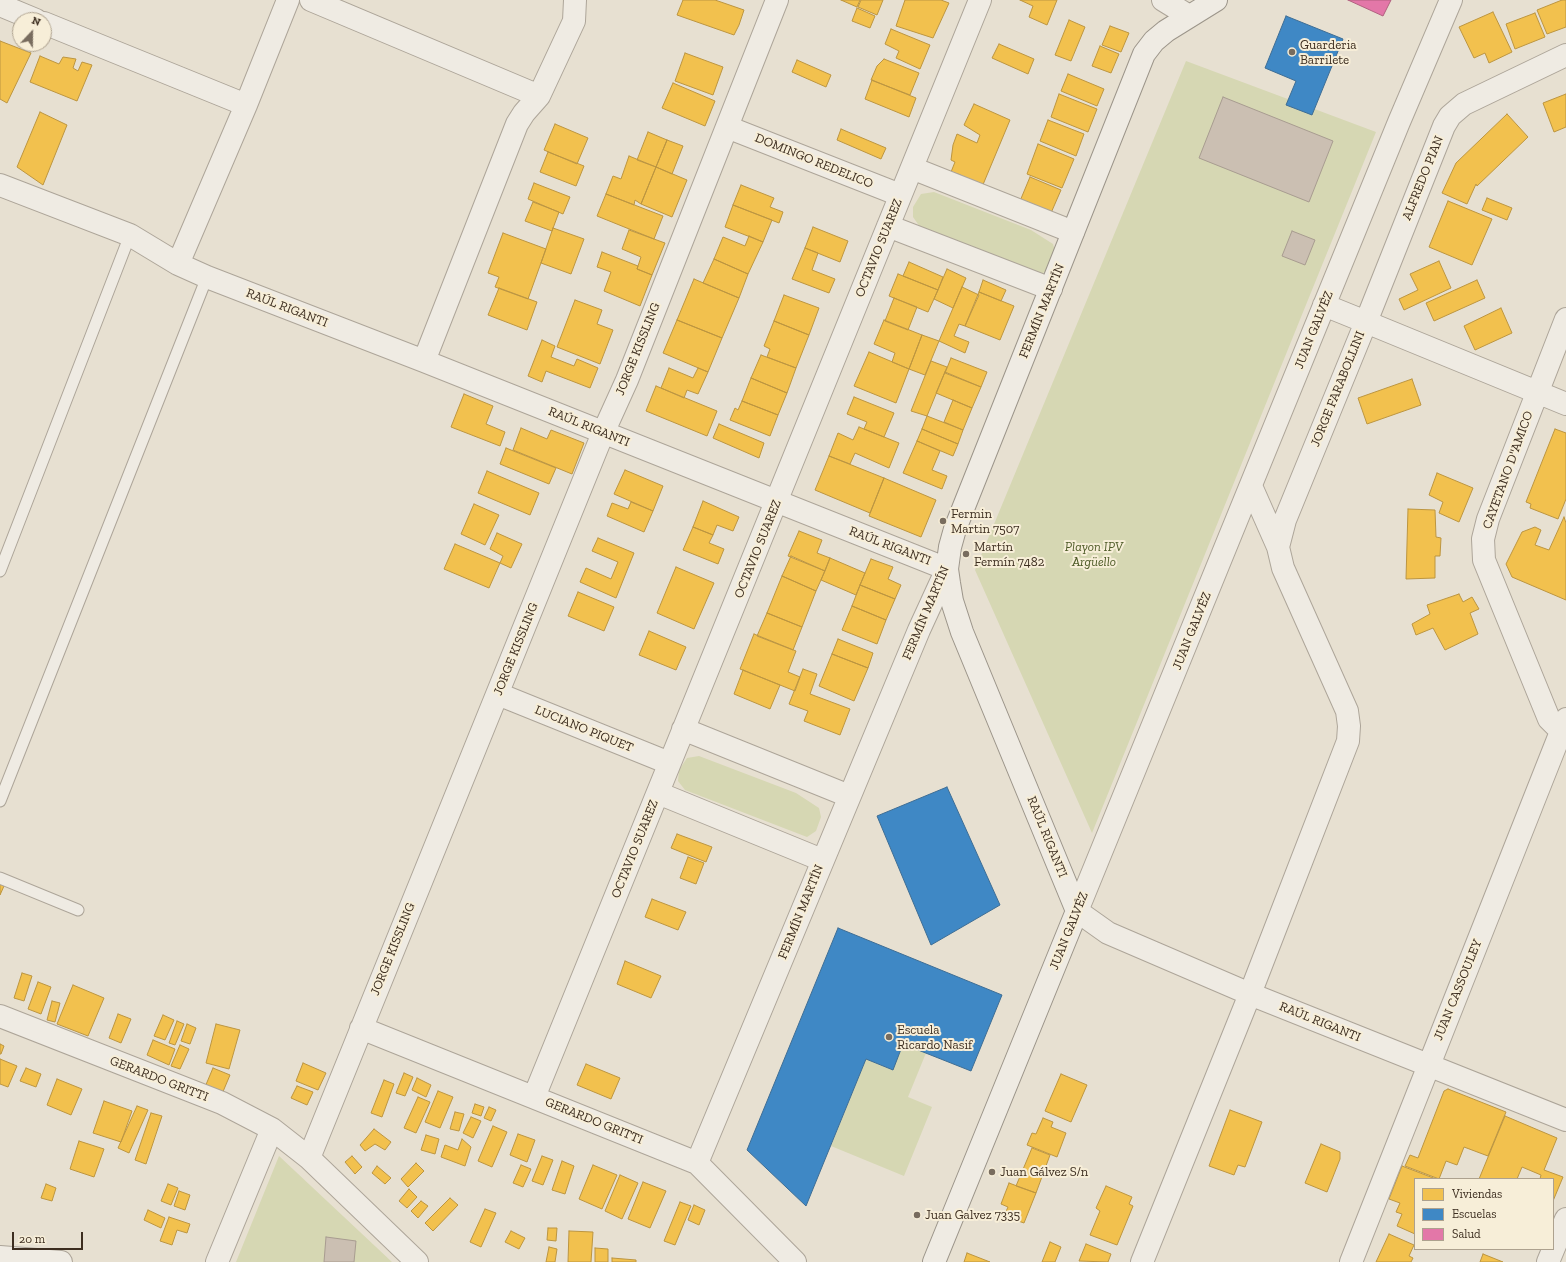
<!DOCTYPE html>
<meta charset="utf-8">
<style>
body{margin:0}
#map{position:relative;width:1566px;height:1262px;overflow:hidden;background:#e7e0d1;font-family:"Zilla Slab",serif}
canvas{display:block}
.legend{position:absolute;left:1414px;top:1178px;width:140px;height:72px;box-sizing:border-box;background:#f7eed8;border:1px solid #ada18e;margin:0;padding:5px 7px;list-style:none;font-size:12px;color:#3d2e20}
.legend li{display:flex;align-items:center;gap:8px;height:20px}
.legend b{width:20px;border:1px solid #ada18e}
.north{position:absolute;left:12px;top:12px;width:40px;height:40px;box-sizing:border-box;background:#f7eed8;border:1px solid #ada18e;border-radius:50%;rotate:22deg;font-size:11px;font-weight:700;line-height:16px;text-align:center;color:#3d2e20}
.north::after{content:'';display:block;margin:auto;width:14px;height:18px;background:#786c5e;clip-path:polygon(50% 0,100% 100%,50% 72%,0 100%)}
.scale{position:absolute;left:12px;top:1232px;width:71px;height:18px;box-sizing:border-box;border:2px solid #3d2e20;border-top:0;padding-left:5px;font-size:12px;line-height:14px;white-space:nowrap;color:#3d2e20;-webkit-text-stroke:3px #f7eed8;paint-order:stroke}
</style>
<div id="map">
<canvas width="1566" height="1262"></canvas>
<ul class="legend">
<li><b style="height:11px;background:#f2c14e"></b>Viviendas</li>
<li><b style="height:11px;background:#3f88c5"></b>Escuelas</li>
<li><b style="height:11px;background:#e377a8"></b>Salud</li>
</ul>
<div class="north">N</div>
<div class="scale">20 m</div>
</div>
<script>
const ctx = document.querySelector('canvas').getContext('2d');
ctx.lineJoin = 'round';
function paint(path, color) { ctx.fillStyle = color; ctx.fill(path, 'evenodd'); }
const shape = rows => new Path2D(rows.map(r => 'M' + r).join(''));
function trace(path, color, width, dash) { ctx.strokeStyle = color; ctx.lineWidth = width; ctx.lineCap = dash ? 'butt' : 'round'; ctx.setLineDash(dash || []); ctx.stroke(path); }
function drawText(font, color, halo, rows, align = 'center') {
  ctx.font = font + ' "Zilla Slab",serif'; ctx.lineWidth = 4; ctx.setLineDash([]); ctx.textBaseline = 'middle'; ctx.strokeStyle = halo; ctx.fillStyle = color; for (const [text, x, y, turn = 0] of rows) {
    ctx.save(); ctx.translate(x, y); ctx.rotate((+turn || 0) * Math.PI / 180); ctx.textAlign = isNaN(turn) ? turn : align; if (halo) ctx.strokeText(text, 0, 0); ctx.fillText(text, 0, 0); ctx.restore();
  }
}
const green = shape([
 [1186,61,1376,132,1092,833,975,570],
 [934,192,1031,230,1053,244,1056,254,1050,267,1042,274,920,227,913,217,913,207,921,194],
 [699,756,796,793,819,808,821,817,816,831,807,837,685,790,678,781,679,770,687,758],
 [903,1044,926,1053,908,1097,932,1107,904,1176,831,1146,866,1059,892,1070],
 [279,1156,392,1262,236,1262]
]);
const homes = shape([
 [683,0,715,0,744,10,739,25,734,35,677,15,683,0],
 [841,0,860,0,857,7,841,0],
 [861,0,883,0,877,15,858,7,861,0],
 [905,0,941,0,949,3,933,38,896,26,905,0],
 [1020,0,1057,0,1047,25,1029,17,1033,6,1020,0],
 [1562,0,1566,0,1566,27,1547,34,1537,10,1562,0],
 [857,8,875,16,870,28,852,21,857,8],
 [1493,12,1512,52,1489,63,1485,53,1474,58,1459,27,1493,12],
 [1535,13,1545,37,1515,49,1506,24,1535,13],
 [1069,20,1085,27,1071,61,1055,55,1069,20],
 [1110,26,1129,33,1121,52,1102,45,1110,26],
 [891,29,930,45,920,69,896,58,899,51,885,44,891,29],
 [0,41,31,53,7,103,0,99,0,41],
 [999,44,1034,59,1028,74,992,58,999,44],
 [1100,46,1119,54,1111,73,1092,66,1100,46],
 [685,53,723,67,713,95,675,81,685,53],
 [40,56,59,64,63,57,76,59,73,68,78,71,82,62,92,65,77,101,30,82,40,56],
 [884,59,919,73,910,95,871,80,877,66,884,59],
 [797,60,831,75,826,87,792,72,797,60],
 [1068,74,1104,89,1097,106,1061,91,1068,74],
 [872,80,916,98,909,117,865,99,872,80],
 [673,83,715,101,705,126,662,108,673,83],
 [1059,94,1097,109,1088,132,1051,117,1059,94],
 [1566,94,1566,127,1554,132,1543,103,1566,94],
 [974,104,1010,120,982,187,960,179,961,175,951,172,955,162,951,160,953,145,957,134,977,143,980,135,964,125,974,104],
 [40,112,67,125,43,185,17,167,40,112],
 [1507,114,1528,137,1477,186,1476,184,1467,204,1442,193,1456,163,1507,114],
 [1048,120,1084,134,1076,156,1040,141,1048,120],
 [555,124,588,138,577,164,544,150,555,124],
 [841,129,886,148,881,159,837,140,841,129],
 [648,132,667,140,656,167,637,160,648,132],
 [667,140,683,146,672,174,656,167,667,140],
 [1038,144,1074,159,1062,188,1027,174,1038,144],
 [548,152,584,166,576,186,540,172,548,152],
 [629,156,656,167,641,204,635,200,634,205,606,194,613,176,621,179,629,156],
 [656,167,687,180,672,217,641,204,656,167],
 [1030,177,1061,190,1051,213,1020,201,1030,177],
 [534,183,570,197,563,214,528,199,534,183],
 [741,185,774,198,770,207,783,212,779,223,733,205,741,185],
 [606,194,663,216,654,239,597,216,606,194],
 [1487,198,1512,208,1507,220,1482,210,1487,198],
 [1448,201,1492,219,1472,265,1429,247,1448,201],
 [533,202,559,212,552,231,525,221,533,202],
 [733,205,772,220,763,242,725,227,733,205],
 [813,227,848,241,840,262,805,248,813,227],
 [553,228,584,239,571,274,541,263,553,228],
 [629,230,665,243,652,275,637,269,641,257,622,249,629,230],
 [503,233,546,249,528,299,495,287,499,277,488,273,503,233],
 [749,236,763,242,748,274,714,259,723,237,745,246,749,236],
 [805,248,818,253,812,270,835,279,829,293,792,279,805,248],
 [602,252,638,266,637,269,652,275,640,306,604,291,611,272,597,267,602,252],
 [714,259,748,274,739,298,703,283,714,259],
 [1439,261,1451,288,1404,310,1399,299,1418,290,1410,274,1439,261],
 [909,262,943,277,938,290,903,276,909,262],
 [947,269,966,278,953,308,934,299,947,269],
 [898,274,938,290,928,312,889,296,898,274],
 [694,279,739,298,722,338,677,320,694,279],
 [983,280,1006,290,1001,301,979,292,983,280],
 [1477,280,1485,298,1434,321,1426,303,1477,280],
 [962,287,979,295,965,326,959,324,954,336,969,342,965,353,939,341,962,287],
 [499,288,537,302,527,330,488,315,499,288],
 [979,292,1014,306,1000,340,965,326,979,292],
 [784,295,819,308,809,335,774,321,784,295],
 [894,298,917,307,908,330,885,321,894,298],
 [575,300,602,310,597,324,613,330,600,364,557,347,575,300],
 [1501,308,1512,333,1475,350,1464,326,1501,308],
 [677,320,722,338,708,372,663,353,677,320],
 [884,320,922,335,909,369,892,362,895,353,874,344,884,320],
 [774,321,809,335,796,368,767,357,770,349,764,346,774,321],
 [922,335,939,341,925,375,909,369,922,335],
 [542,340,555,346,551,357,574,366,577,359,598,368,590,388,546,371,542,382,528,376,542,340],
 [869,352,909,369,896,403,854,386,869,352],
 [761,355,796,368,787,393,751,378,761,355],
 [951,358,987,372,981,387,945,373,951,358],
 [931,361,947,367,927,416,911,411,931,361],
 [669,368,693,378,698,368,708,372,698,394,687,390,684,398,661,388,669,368],
 [945,372,981,387,972,408,936,393,945,372],
 [751,378,787,393,778,415,742,401,751,378],
 [1412,379,1421,405,1367,424,1358,398,1412,379],
 [656,386,717,411,707,436,646,411,656,386],
 [464,394,493,406,486,424,505,432,500,446,451,427,464,394],
 [854,397,894,413,884,437,864,429,867,422,847,414,854,397],
 [953,400,972,408,963,430,944,422,953,400],
 [742,401,778,415,770,436,730,420,735,408,738,410,742,401],
 [927,416,963,430,958,444,922,429,927,416],
 [719,424,764,443,759,458,713,438,719,424],
 [859,427,899,443,889,468,855,453,850,464,829,456,838,433,853,440,859,427],
 [521,428,547,439,551,430,584,443,572,474,513,450,521,428],
 [922,429,958,444,953,456,917,441,922,429],
 [1555,429,1566,433,1566,499,1558,519,1530,508,1531,504,1526,502,1555,429],
 [917,441,940,451,932,470,947,476,942,489,903,473,917,441],
 [506,448,556,468,549,484,500,464,506,448],
 [829,456,884,478,870,513,815,490,829,456],
 [625,470,663,486,653,511,614,494,625,470],
 [487,471,539,493,530,515,478,493,487,471],
 [1437,473,1473,488,1459,522,1439,513,1443,502,1429,495,1437,473],
 [884,478,936,500,921,537,869,516,884,478],
 [703,501,739,517,733,531,717,525,713,535,693,527,703,501],
 [631,502,653,511,644,532,607,516,612,503,628,509,631,502],
 [474,504,499,515,485,545,461,534,474,504],
 [1408,509,1435,510,1436,537,1441,538,1440,556,1435,556,1435,578,1406,579,1408,509],
 [1564,517,1566,523,1566,600,1512,577,1506,564,1522,532,1535,527,1541,530,1535,545,1549,550,1564,517],
 [693,527,713,535,709,543,724,549,718,564,683,550,693,527],
 [799,531,822,540,817,553,830,558,825,571,788,556,799,531],
 [497,533,522,544,511,568,500,563,503,556,490,549,497,533],
 [598,538,634,553,616,598,580,582,586,568,611,579,618,562,592,551,598,538],
 [455,544,500,563,489,588,444,569,455,544],
 [791,556,825,571,816,591,782,576,791,556],
 [830,558,865,573,856,595,821,580,830,558],
 [871,559,893,567,888,579,901,585,895,599,860,585,871,559],
 [676,567,714,583,694,629,657,613,676,567],
 [782,576,816,591,802,627,767,613,782,576],
 [860,585,895,599,886,620,852,606,860,585],
 [578,592,614,607,604,631,568,616,578,592],
 [1459,594,1463,602,1472,597,1479,609,1470,613,1478,634,1445,650,1433,628,1416,635,1412,624,1430,614,1427,605,1459,594],
 [852,606,886,620,877,644,842,630,852,606],
 [767,613,802,627,793,650,757,636,767,613],
 [649,631,686,647,676,670,639,655,649,631],
 [754,634,796,651,788,672,800,677,795,691,740,669,754,634],
 [838,639,873,653,868,668,832,654,838,639],
 [832,654,868,668,854,701,819,686,832,654],
 [803,669,817,674,810,694,850,709,840,735,804,721,808,711,789,704,803,669],
 [743,670,780,685,770,709,734,694,743,670],
 [677,834,712,847,706,862,671,848,677,834],
 [688,857,704,863,696,884,680,878,688,857],
 [0,884,4,886,0,895,0,884],
 [652,899,686,912,678,930,645,917,652,899],
 [625,961,661,976,651,998,617,984,625,961],
 [22,973,32,976,24,1001,14,998,22,973],
 [38,982,51,987,41,1014,28,1009,38,982],
 [73,985,104,998,88,1036,57,1024,73,985],
 [52,1001,60,1003,55,1022,47,1020,52,1001],
 [118,1014,131,1019,121,1043,109,1038,118,1014],
 [163,1015,174,1020,165,1040,154,1036,163,1015],
 [177,1021,184,1024,175,1045,169,1043,177,1021],
 [187,1024,196,1028,190,1044,181,1041,187,1024],
 [216,1024,240,1030,229,1069,206,1063,216,1024],
 [153,1040,175,1049,169,1065,147,1055,153,1040],
 [0,1044,4,1046,1,1054,0,1054,0,1044],
 [180,1045,189,1049,180,1069,171,1066,180,1045],
 [0,1059,17,1066,8,1087,0,1084,0,1059],
 [303,1063,326,1073,318,1090,296,1081,303,1063],
 [586,1064,620,1078,611,1099,577,1085,586,1064],
 [26,1068,41,1074,36,1087,20,1081,26,1068],
 [213,1068,230,1075,222,1094,205,1087,213,1068],
 [404,1073,413,1077,405,1096,396,1093,404,1073],
 [1061,1074,1087,1085,1071,1122,1045,1111,1061,1074],
 [417,1078,431,1085,426,1097,412,1090,417,1078],
 [57,1079,82,1089,71,1115,47,1105,57,1079],
 [384,1080,394,1084,382,1117,371,1113,384,1080],
 [297,1086,313,1092,307,1105,291,1098,297,1086],
 [1448,1089,1506,1112,1488,1156,1464,1147,1457,1165,1446,1161,1439,1179,1405,1166,1410,1155,1418,1158,1444,1091,1448,1089],
 [438,1091,453,1097,440,1128,425,1122,438,1091],
 [418,1097,430,1102,416,1133,404,1128,418,1097],
 [104,1101,132,1111,121,1142,93,1133,104,1101],
 [475,1104,484,1107,481,1116,472,1113,475,1104],
 [137,1106,148,1110,129,1153,118,1148,137,1106],
 [489,1107,496,1110,491,1121,484,1118,489,1107],
 [1230,1110,1262,1122,1245,1167,1238,1165,1234,1175,1209,1166,1230,1110],
 [455,1112,464,1114,459,1131,450,1129,455,1112],
 [151,1113,162,1116,146,1164,135,1160,151,1113],
 [1505,1116,1557,1138,1544,1170,1563,1177,1553,1201,1553,1179,1540,1179,1541,1175,1522,1167,1517,1179,1479,1179,1505,1116],
 [471,1117,481,1121,473,1138,463,1133,471,1117],
 [1043,1118,1053,1122,1051,1127,1066,1133,1057,1157,1027,1145,1032,1133,1036,1134,1043,1118],
 [493,1126,507,1132,492,1167,478,1161,493,1126],
 [374,1129,391,1142,385,1150,375,1144,365,1151,360,1145,374,1129],
 [518,1134,535,1140,527,1162,510,1155,518,1134],
 [426,1135,439,1139,435,1154,421,1150,426,1135],
 [462,1139,471,1147,465,1166,441,1157,445,1145,458,1150,462,1139],
 [79,1141,104,1149,94,1177,70,1169,79,1141],
 [1321,1144,1340,1152,1340,1159,1327,1192,1305,1183,1321,1144],
 [1032,1148,1050,1155,1036,1193,1016,1186,1032,1148],
 [352,1156,362,1167,355,1174,345,1162,352,1156],
 [542,1156,553,1160,543,1185,532,1181,542,1156],
 [562,1161,574,1166,565,1194,552,1190,562,1161],
 [416,1163,424,1171,408,1187,401,1179,416,1163],
 [521,1165,531,1169,523,1187,513,1183,521,1165],
 [593,1165,617,1175,602,1209,579,1199,593,1165],
 [377,1166,391,1178,385,1184,372,1173,377,1166],
 [1402,1166,1436,1179,1415,1179,1415,1234,1397,1226,1402,1214,1396,1212,1400,1203,1389,1199,1402,1166],
 [620,1175,638,1183,622,1219,605,1211,620,1175],
 [643,1182,666,1191,650,1228,628,1219,643,1182],
 [1009,1183,1036,1193,1024,1223,1004,1216,1008,1207,1001,1204,1009,1183],
 [46,1184,56,1188,52,1201,41,1198,46,1184],
 [168,1184,178,1188,171,1205,161,1201,168,1184],
 [1106,1186,1132,1197,1129,1204,1133,1206,1117,1245,1090,1235,1100,1211,1096,1208,1106,1186],
 [409,1189,417,1197,407,1208,399,1201,409,1189],
 [179,1191,190,1195,185,1210,174,1206,179,1191],
 [450,1198,458,1205,433,1231,425,1223,450,1198],
 [421,1201,428,1206,418,1218,411,1211,421,1201],
 [680,1202,691,1206,675,1245,664,1241,680,1202],
 [694,1205,705,1210,699,1225,688,1220,694,1205],
 [485,1209,496,1213,481,1247,470,1242,485,1209],
 [148,1210,165,1218,161,1228,144,1220,148,1210],
 [169,1217,190,1224,187,1233,177,1230,172,1245,160,1241,169,1217],
 [548,1228,557,1228,556,1241,547,1240,548,1228],
 [511,1231,525,1238,519,1249,505,1242,511,1231],
 [569,1231,593,1232,591,1262,568,1262,569,1231],
 [1389,1234,1414,1245,1409,1256,1413,1258,1411,1262,1376,1262,1389,1234],
 [1050,1242,1061,1247,1055,1262,1042,1262,1050,1242],
 [1086,1244,1111,1254,1108,1262,1079,1261,1086,1244],
 [549,1247,557,1249,555,1262,546,1262,549,1247],
 [595,1248,608,1249,608,1262,595,1262,595,1248],
 [967,1253,990,1262,964,1262,967,1253],
 [1483,1254,1503,1262,1480,1262,1483,1254],
 [612,1258,636,1260,636,1262,612,1262,612,1258]
]);
const schools = shape([
 [1286,16,1343,39,1312,115,1286,105,1296,81,1265,68,1286,16],
 [947,787,1000,905,931,945,877,816,947,787],
 [838,928,1002,995,971,1071,903,1044,893,1070,866,1059,806,1206,747,1150,838,928]
]);
const health = shape([
 [1348,0,1391,0,1383,16,1348,0]
]);
const building = shape([
 [1223,97,1333,141,1309,202,1199,158,1223,97],
 [1292,231,1315,240,1305,265,1282,256,1292,231],
 [326,1237,356,1241,354,1262,324,1262,326,1237]
]);
const service = shape([
 [0,571,130,235],
 [0,801,207,277],
 [0,878,78,910]
]);
const minor = shape([
 [311,0,539,96,524,113,517,124,424,361],
 [1163,0,1189,16],
 [1451,0,1399,122,1077,911,1108,933,1250,994,1566,1120],
 [0,5,36,20],
 [44,23,246,105],
 [539,96,574,21,575,0],
 [727,127,900,195],
 [912,168,1073,232],
 [0,185,130,235,178,264,207,277,424,361,947,569,919,630,697,1163],
 [888,226,1051,289],
 [178,264,246,105,288,0],
 [1324,305,1366,322,1444,126,1450,116,1464,104,1566,55],
 [1566,319,1488,519,1483,539,1484,560,1549,719,1561,731,1566,733],
 [1278,547,1285,520,1366,322,1566,404],
 [498,694,669,763],
 [683,729,849,796],
 [658,793,822,860],
 [0,1016,222,1103,272,1129,309,1158,417,1262],
 [361,1028,697,1163,795,1262],
 [534,1097,980,0],
 [309,1158,603,433,627,380,777,0],
 [0,1257,61,1262],
 [217,1262,272,1129],
 [1142,1262,1250,994,1348,741,1349,726,1347,711,1283,568,1278,547,1251,486],
 [1351,1262,1566,719],
 [1548,1262,1566,1219]
]);
const secondary = shape([
 [934,1262,1077,911,962,632,952,601,949,583,947,569,950,547,955,529,1144,54,1154,41,1166,31,1216,0]
]);
const markers = [
 [1292,52,4,"#786c5e"],
 [943,521,4,"#786c5e"],
 [966,554,4,"#786c5e"],
 [889,1037,4,"#786c5e"],
 [992,1172,4,"#786c5e"],
 [917,1215,4,"#786c5e"]
];
const poiNames = [
 ["Guarderia",1300,45],
 ["Barrilete",1300,60],
 ["Fermin",951,514],
 ["Martin 7507",951,529],
 ["Martín",974,547],
 ["Fermín 7482",974,562],
 ["Escuela",897,1030],
 ["Ricardo Nasif",897,1045],
 ["Juan Gálvez S/n",1000,1172],
 ["Juan Galvez 7335",925,1215]
];
const streetNames = [
 ["DOMINGO REDELICO",814,161,22],
 ["ALFREDO PIAN",1423,178,-68],
 ["OCTAVIO SUAREZ",879,248,-68],
 ["RAÚL RIGANTI",287,308,21],
 ["FERMÍN MARTÍN",1042,311,-68],
 ["JUAN GALVÉZ",1314,330,-68],
 ["JORGE KISSLING",638,349,-68],
 ["JORGE FARABOLLINI",1338,389,-68],
 ["RAÚL RIGANTI",589,427,22],
 ["CAYETANO D''AMICO",1508,470,-70],
 ["RAÚL RIGANTI",890,546,21],
 ["OCTAVIO SUAREZ",758,549,-68],
 ["FERMÍN MARTÍN",926,613,-67],
 ["JUAN GALVÉZ",1192,631,-68],
 ["JORGE KISSLING",516,649,-68],
 ["LUCIANO PIQUET",584,729,22],
 ["RAÚL RIGANTI",1047,837,68],
 ["OCTAVIO SUAREZ",635,849,-68],
 ["FERMÍN MARTÍN",801,912,-68],
 ["JUAN GALVÉZ",1069,931,-68],
 ["JORGE KISSLING",393,949,-68],
 ["JUAN CASSOULEY",1458,990,-68],
 ["RAÚL RIGANTI",1320,1022,22],
 ["GERARDO GRITTI",159,1079,21],
 ["GERARDO GRITTI",594,1121,22]
];
const parkNames = [
 ["Playon IPV",1094,547],
 ["Argüello",1094,562]
];
paint(green, '#d6d7b3');
paint(homes, '#f2c14e');
trace(homes, '#bc9540', 1);
paint(schools, '#3f88c5');
trace(schools, '#3e6d94', 1);
paint(health, '#e377a8');
trace(health, '#b1617f', 1);
paint(building, '#cbbfb2');
trace(building, '#a89c90', 1);
trace(service, '#ada599', 13);
trace(minor, '#ada599', 24);
trace(secondary, '#9c958a', 24);
trace(service, '#efebe3', 11);
trace(minor, '#efebe3', 22);
trace(secondary, '#efebe3', 22);
for (const [x, y, r, color] of markers) { const dot = new Path2D(); dot.arc(x, y, r, 0, 2 * Math.PI); ctx.fillStyle = color; ctx.fill(dot); trace(dot, '#f7eed8', 1.5); }
drawText('13px', '#3d2e20', '#f7eed8', poiNames, 'left');
drawText('13px', '#3d2e20', '#f7eed8', streetNames);
drawText('italic 13px', '#4d5a26', '#f7eed8', parkNames);
</script>
